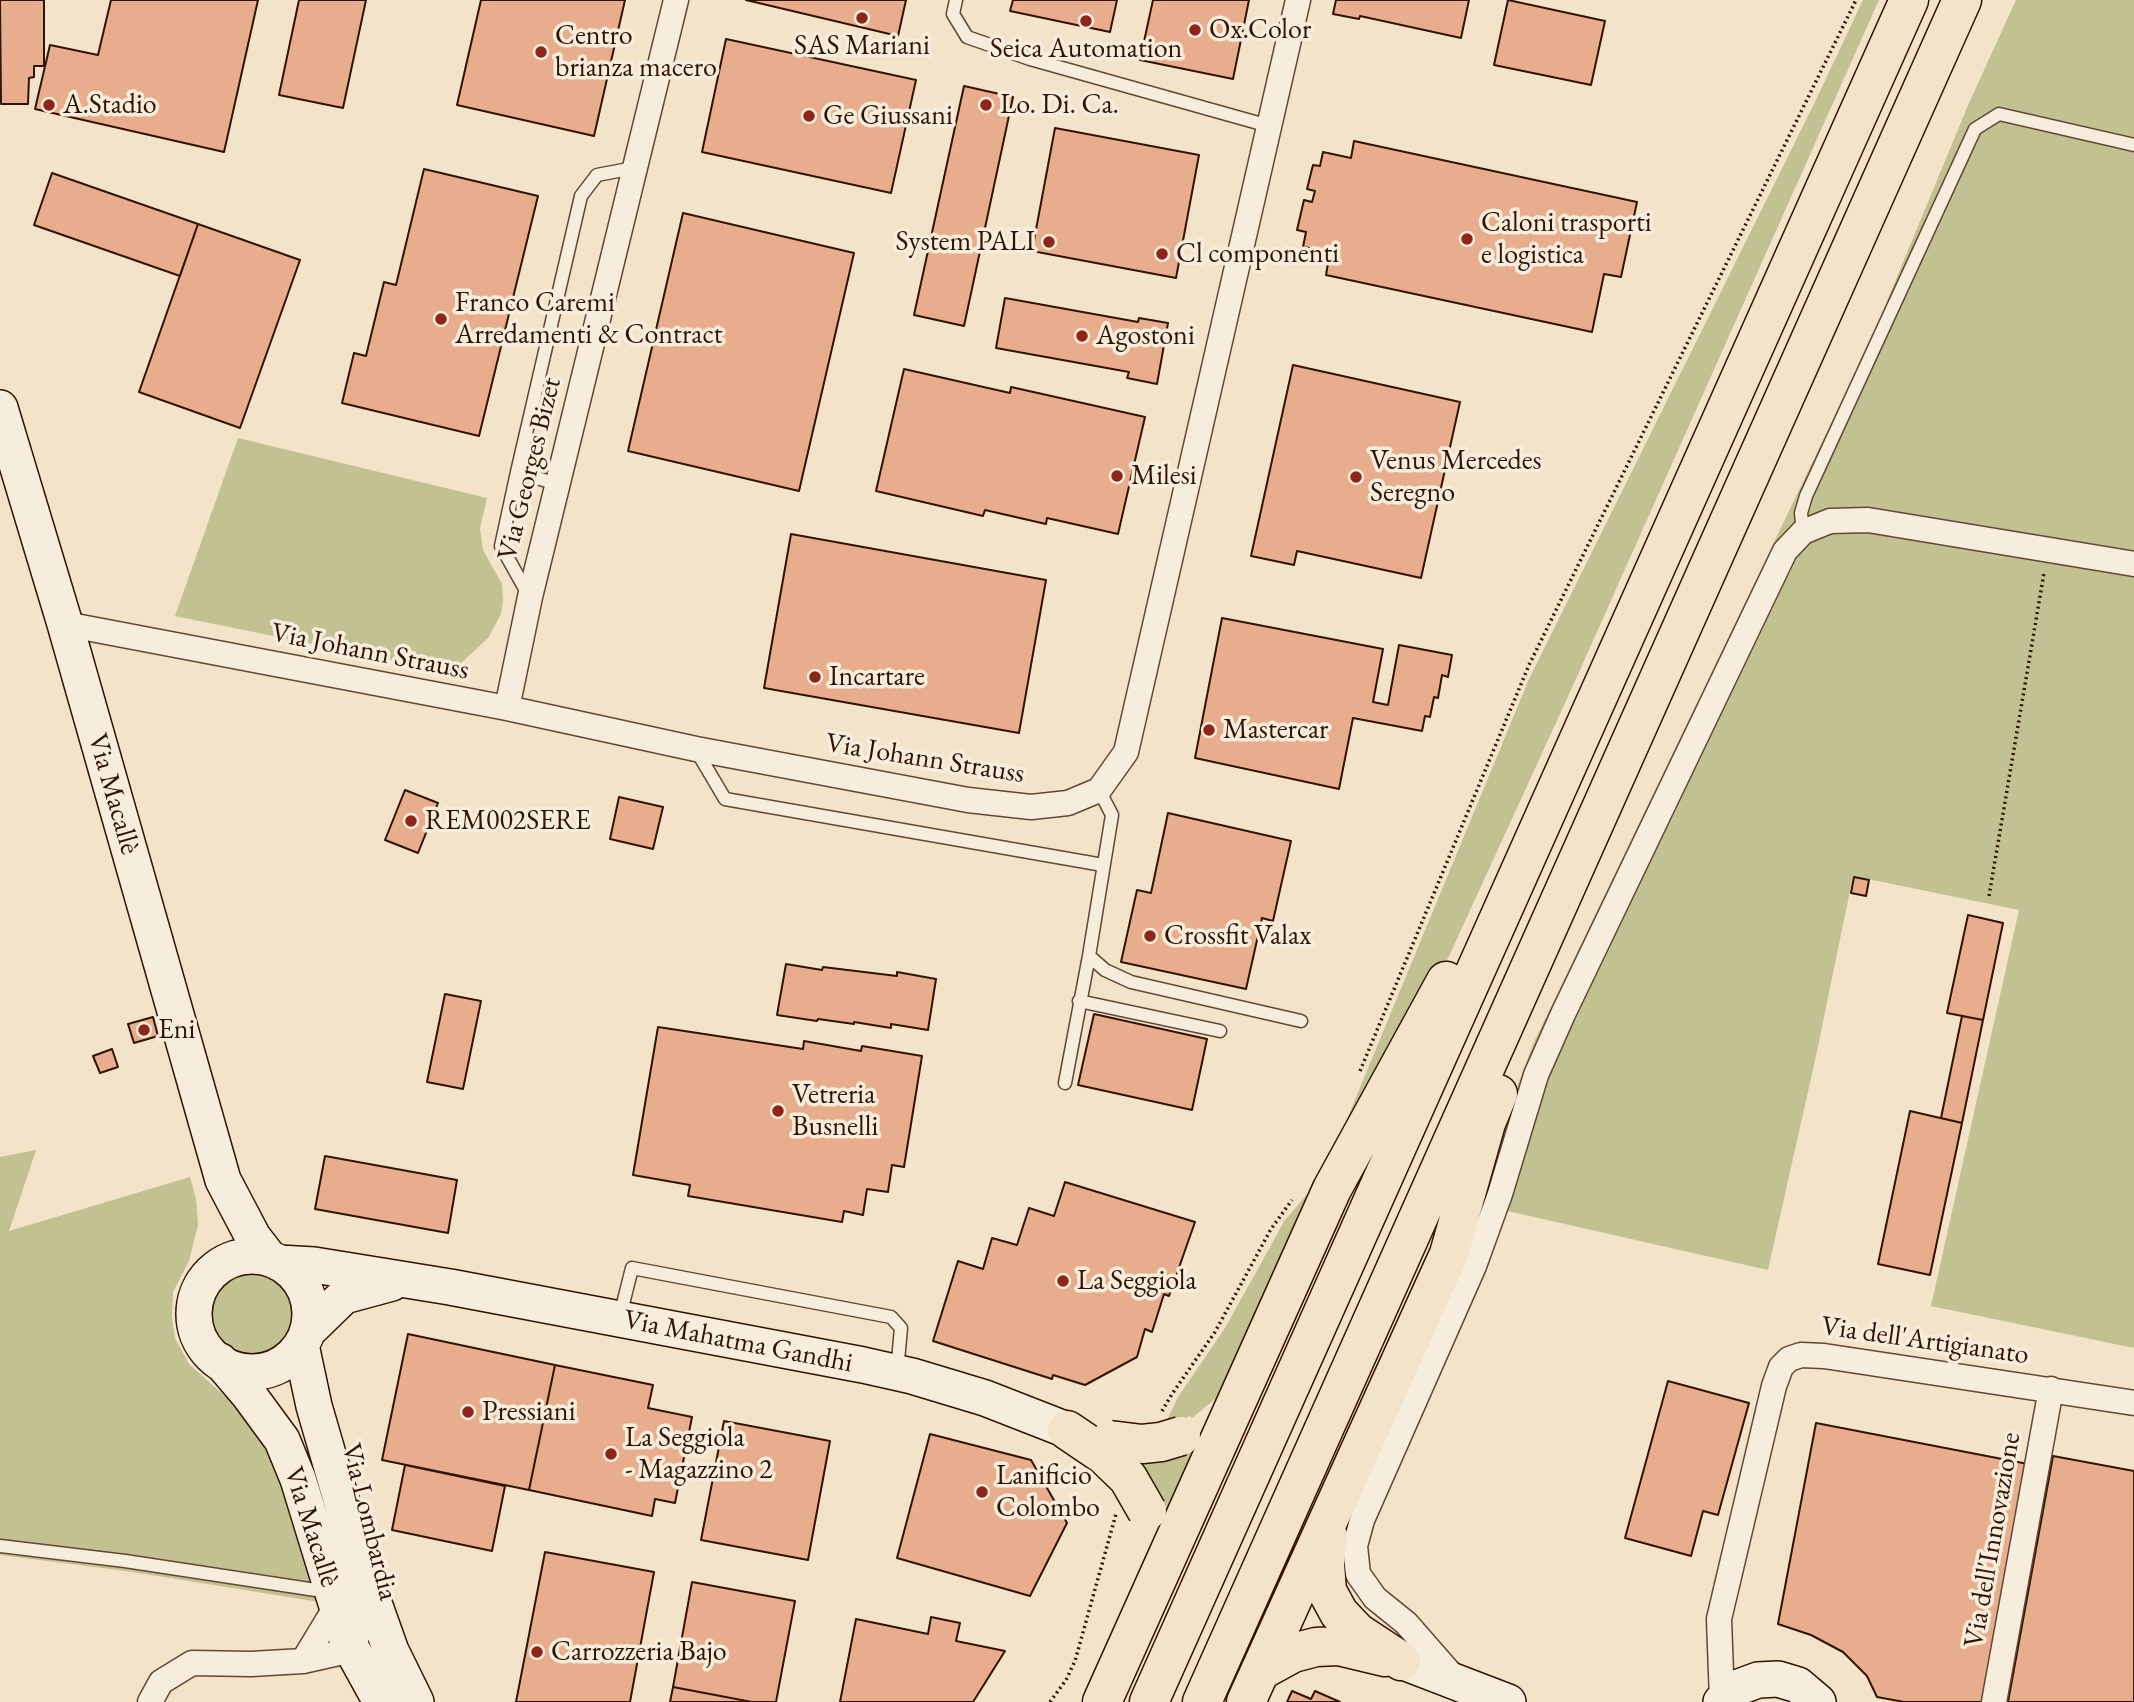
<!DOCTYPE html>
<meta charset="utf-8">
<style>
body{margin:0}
canvas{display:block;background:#f3e3c9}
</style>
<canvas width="2134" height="1702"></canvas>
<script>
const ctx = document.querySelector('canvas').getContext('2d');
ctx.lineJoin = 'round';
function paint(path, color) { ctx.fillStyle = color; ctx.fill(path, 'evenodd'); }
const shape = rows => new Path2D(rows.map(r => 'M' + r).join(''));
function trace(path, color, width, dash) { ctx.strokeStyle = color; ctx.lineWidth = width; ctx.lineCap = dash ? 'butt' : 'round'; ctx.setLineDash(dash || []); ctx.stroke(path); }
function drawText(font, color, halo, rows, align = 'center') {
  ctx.font = font + ' "EB Garamond",serif'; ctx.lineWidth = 7; ctx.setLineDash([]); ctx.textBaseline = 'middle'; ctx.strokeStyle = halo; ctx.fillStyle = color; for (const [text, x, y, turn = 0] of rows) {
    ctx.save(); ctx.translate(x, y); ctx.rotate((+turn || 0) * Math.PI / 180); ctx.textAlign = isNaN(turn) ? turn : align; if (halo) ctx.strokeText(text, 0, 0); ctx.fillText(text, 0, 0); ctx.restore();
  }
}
const green = shape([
 [1863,0,1879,0,1571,690,1450,954,1220,1395,1192,1418,1190,1416,1164,1426,1178,1397,1225,1328,1285,1220,1316,1184,1330,1160,1529,679,1815,102],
 [2016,0,2134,0,2134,1348,1931,1306,2019,910,1853,876,1816,1056,1768,1270,1481,1205,1519,1082,1533,1044,1870,342,1969,103],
 [238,438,487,498,480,528,483,550,502,584,503,600,501,614,488,638,458,666,441,670,175,616],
 [36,1150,9,1231,190,1177,196,1199,198,1225,189,1261,173,1292,172,1317,175,1338,189,1364,255,1423,263,1432,332,1604,126,1571,0,1555,0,1157],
 '207 1313a44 44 0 1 1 88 0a44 44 0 1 1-88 0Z',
 [1204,1435,1163,1530,1156,1508,1122,1452,1175,1449]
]);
const building = shape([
 [0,0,44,0,44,66,34,66,34,77,29,78,28,104,1,104,0,0],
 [111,0,258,0,224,152,35,109,50,45,98,55,111,0],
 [299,0,366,0,343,108,279,95,299,0],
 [481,0,625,0,594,136,457,105,481,0],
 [746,0,906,0,898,36,746,0],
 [1013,0,1117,0,1110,32,1010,11,1013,0],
 [1153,0,1249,0,1233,79,1140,60,1153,0],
 [1336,0,1469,0,1461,38,1360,16,1359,19,1333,14,1336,0],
 [1508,0,1605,21,1591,85,1494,65,1508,0],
 [726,39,916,80,891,193,702,152,726,39],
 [964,86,1013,97,964,326,914,315,964,86],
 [1055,128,1199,155,1176,278,1032,251,1055,128],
 [1354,141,1637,202,1621,277,1604,274,1592,332,1326,275,1330,252,1303,247,1306,232,1297,230,1304,200,1312,202,1315,191,1307,189,1313,165,1320,166,1323,152,1351,158,1354,141],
 [424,169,538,196,479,436,342,403,354,353,366,356,384,282,396,285,424,169],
 [52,173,198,224,180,276,34,225,52,173],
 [683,213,854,253,799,491,628,451,683,213],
 [198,224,300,260,240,428,139,392,198,224],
 [1005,298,1138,322,1139,318,1168,323,1157,384,1127,378,1129,372,996,348,1005,298],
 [1293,365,1460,402,1421,578,1297,551,1294,565,1251,556,1293,365],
 [904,369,1010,393,1011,387,1145,417,1118,534,1047,518,1046,524,985,510,983,516,876,491,904,369],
 [791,534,1046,580,1019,733,764,688,791,534],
 [1222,618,1383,649,1373,702,1388,705,1399,645,1452,655,1448,677,1442,675,1438,698,1434,697,1430,717,1425,716,1422,731,1353,718,1339,789,1195,758,1222,618],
 [405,790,438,803,418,853,385,840,405,790],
 [619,797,663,807,653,849,610,839,619,797],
 [1168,813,1291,841,1273,921,1262,918,1246,989,1121,962,1137,890,1151,893,1168,813],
 [1854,877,1869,880,1866,896,1851,893,1854,877],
 [1968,915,2003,923,1983,1020,1947,1013,1968,915],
 [786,964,822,970,823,967,897,976,897,972,936,979,928,1030,891,1024,891,1028,854,1022,854,1024,818,1019,817,1021,777,1015,786,964],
 [445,994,481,1001,463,1089,427,1082,445,994],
 [1094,1014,1207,1039,1192,1110,1078,1085,1094,1014],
 [1962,1016,1983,1020,1962,1123,1941,1118,1962,1016],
 [153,1017,158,1036,134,1043,128,1024,153,1017],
 [658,1027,803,1049,804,1041,861,1051,862,1046,922,1056,904,1167,892,1165,888,1192,867,1189,863,1215,844,1211,842,1222,688,1196,690,1185,633,1175,658,1027],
 [112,1049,118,1067,100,1073,93,1056,112,1049],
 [1910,1111,1962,1123,1930,1275,1878,1264,1910,1111],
 [325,1156,457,1180,448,1233,315,1209,325,1156],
 [1065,1182,1195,1222,1169,1296,1164,1294,1152,1332,1145,1329,1137,1357,1085,1385,1053,1375,1052,1379,933,1341,958,1261,983,1269,992,1238,1017,1245,1029,1208,1054,1216,1065,1182],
 [408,1334,555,1365,529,1490,382,1460,408,1334],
 [555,1365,653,1385,648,1408,692,1417,675,1503,655,1499,652,1516,529,1490,555,1365],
 [1668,1381,1749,1403,1718,1515,1703,1511,1691,1556,1625,1538,1668,1381],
 [724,1421,830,1441,808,1560,701,1540,724,1421],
 [1816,1423,2028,1464,1983,1702,1904,1702,1877,1697,1867,1676,1843,1652,1811,1635,1778,1624,1816,1423],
 [930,1434,1031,1460,1067,1523,1030,1596,897,1558,930,1434],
 [2053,1456,2134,1471,2134,1702,2008,1702,2053,1456],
 [405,1465,505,1486,492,1551,392,1530,405,1465],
 [545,1552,654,1572,630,1702,516,1702,545,1552],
 [692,1582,795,1601,776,1702,752,1702,673,1687,692,1582],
 [931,1617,960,1623,956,1641,1005,1651,973,1702,840,1702,856,1619,928,1634,931,1617],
 [673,1687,752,1702,670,1702,673,1687],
 [1292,1691,1311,1699,1315,1691,1340,1702,1287,1702,1292,1691]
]);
const path = shape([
 [1989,896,2044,573],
 [1360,1071,1529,665,1856,0],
 [1162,1411,1172,1394,1215,1332,1271,1229,1292,1200],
 [1050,1702,1066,1680,1075,1661,1116,1514]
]);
const lane = shape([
 [956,0,953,14,967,37,1030,59,1269,126],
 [517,472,501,546,528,594],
 [557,484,517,472,581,196,597,175,634,168],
 [1803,532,1801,513,1806,496,1975,129,1999,114,2134,145],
 [696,750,725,799,1103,865],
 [1099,790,1112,815,1089,956,1105,970,1131,982,1301,1021],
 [1079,1001,1220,1031],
 [1065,1083,1089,956],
 [620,1316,632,1268,891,1317,901,1328,897,1371],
 [0,1546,125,1561,329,1592]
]);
const street = shape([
 [65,624,507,708,696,749,968,800,1031,807,1068,803,1099,790,1126,752,1298,0],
 [507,708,530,597,676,0],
 [303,1661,337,1605],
 [1455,1679,1406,1623,1375,1598,1358,1574,1355,1546,1362,1520,1474,1266,1500,1194,1536,1075,1563,1014,1785,551,1803,532,1830,521,1868,520,2134,564],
 [1722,1700,1719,1619,1774,1386,1781,1367,1789,1359,1801,1355,1824,1356,2134,1403],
 [150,1702,161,1682,192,1663,251,1664,303,1661,352,1650,362,1623,359,1590],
 [1994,1702,2051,1389]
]);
const secondary = shape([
 [0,408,65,624,223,1180,253,1237,270,1259],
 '194 1314a58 58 0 1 1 116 0a58 58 0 1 1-116 0Z',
 [279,1263,314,1265,450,1287,863,1365,912,1376,985,1398,1067,1430],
 [307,1332,344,1296,392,1283],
 [301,1345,314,1406,359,1561,391,1651,416,1702],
 [220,1361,249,1395,282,1440,298,1479,348,1642,375,1691,385,1702],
 [1401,1661,1508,1702],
 [1721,1702,1739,1687,1758,1680,1778,1679,1798,1685,1818,1702]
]);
const highway = shape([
 [1067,1430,1104,1455],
 [1328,1536,1325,1564,1327,1591,1339,1613,1357,1632,1401,1661],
 [1260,1671,1293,1653,1316,1647,1339,1646,1385,1657],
 [1102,1702,1332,1189,1446,981],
 [1149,1702,1909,0],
 [1202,1702,1962,0],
 [1246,1702,1449,1254,1486,1123,1498,1094]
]);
const highwayBridge = shape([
 [1110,1440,1142,1444,1161,1442,1181,1436],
 [1104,1455,1128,1478,1147,1511]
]);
const markers = [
 [862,18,7,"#8f2418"],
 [1086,21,7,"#8f2418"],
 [1195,30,7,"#8f2418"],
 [541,52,7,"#8f2418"],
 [49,105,7,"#8f2418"],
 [986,105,7,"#8f2418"],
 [809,116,7,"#8f2418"],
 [1467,239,7,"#8f2418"],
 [1049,242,7,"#8f2418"],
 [1162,254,7,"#8f2418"],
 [441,319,7,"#8f2418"],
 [1082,336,7,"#8f2418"],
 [1117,476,7,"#8f2418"],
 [1356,477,7,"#8f2418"],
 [815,677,7,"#8f2418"],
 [1209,730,7,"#8f2418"],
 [411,821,7,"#8f2418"],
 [1150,936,7,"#8f2418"],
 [144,1030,7,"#8f2418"],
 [778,1111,7,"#8f2418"],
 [1063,1281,7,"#8f2418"],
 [468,1412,7,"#8f2418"],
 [611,1454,7,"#8f2418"],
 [982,1492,7,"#8f2418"],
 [537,1652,7,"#8f2418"]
];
const poiNames = [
 ["Ox.Color",1209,30],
 ["Centro",555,36],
 ["brianza macero",555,68],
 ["SAS Mariani",862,46,"center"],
 ["Seica Automation",1086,49,"center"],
 ["A.Stadio",63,105],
 ["Lo. Di. Ca.",1000,105],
 ["Ge Giussani",823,116],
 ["Caloni trasporti",1481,223],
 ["e logistica",1481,255],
 ["System PALI",1035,242,"right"],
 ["Cl componenti",1176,254],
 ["Franco Caremi",455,303],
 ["Arredamenti & Contract",455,335],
 ["Agostoni",1096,336],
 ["Venus Mercedes",1370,461],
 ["Seregno",1370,493],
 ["Milesi",1131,476],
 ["Incartare",829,677],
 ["Mastercar",1223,730],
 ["REM002SERE",425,821],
 ["Crossfit Valax",1164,936],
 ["Eni",158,1030],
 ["Vetreria",792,1095],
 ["Busnelli",792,1127],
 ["La Seggiola",1077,1281],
 ["Pressiani",482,1412],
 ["La Seggiola",625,1438],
 ["- Magazzino 2",625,1470],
 ["Lanificio",996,1476],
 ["Colombo",996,1508],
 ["Carrozzeria Bajo",551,1652]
];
const streetNames = [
 ["Via Georges Bizet",530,469,-76],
 ["Via Johann Strauss",370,652,11],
 ["Via Johann Strauss",925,759,9],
 ["Via Macallè",113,794,74],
 ["Via dell'Artigianato",1925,1341,8],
 ["Via Mahatma Gandhi",738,1342,11],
 ["Via Lombardia",369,1522,76],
 ["Via Macallè",311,1527,72],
 ["Via dell'Innovazione",1993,1540,-80]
];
paint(green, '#c2c191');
paint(building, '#e8ad8c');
trace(building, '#321302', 2);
trace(lane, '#624734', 15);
trace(street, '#624734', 27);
trace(secondary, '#321302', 38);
trace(highway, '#321302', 41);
trace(path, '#321302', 3.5, [2, 3.5]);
trace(lane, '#f7eddc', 12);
trace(street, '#f7eddc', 24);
trace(secondary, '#f7eddc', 35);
trace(highway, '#f3e3c9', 38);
trace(highwayBridge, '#321302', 41, []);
trace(highwayBridge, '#f3e3c9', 38);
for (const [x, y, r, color] of markers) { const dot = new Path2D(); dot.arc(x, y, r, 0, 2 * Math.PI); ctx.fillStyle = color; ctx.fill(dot); trace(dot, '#f7eddc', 2.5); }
drawText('28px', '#321302', '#f7eddc', poiNames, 'left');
drawText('28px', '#321302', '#f7eddc', streetNames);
</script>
